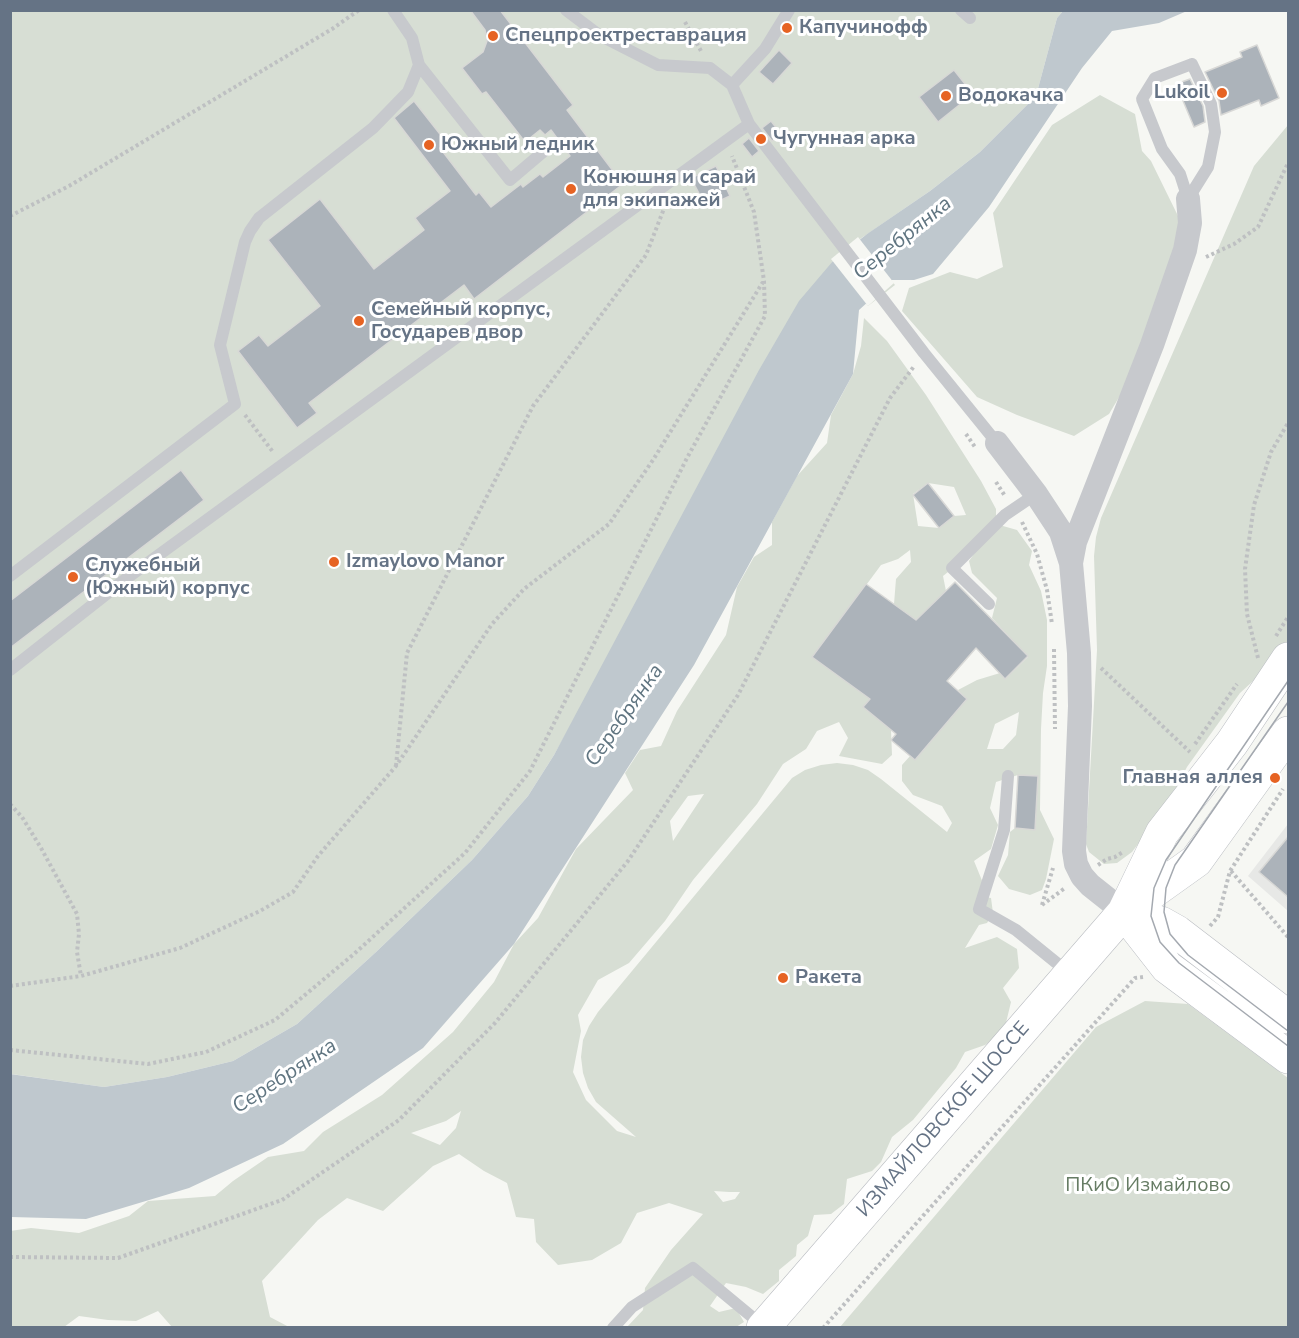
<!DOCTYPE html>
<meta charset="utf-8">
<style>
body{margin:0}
#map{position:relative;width:1299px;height:1338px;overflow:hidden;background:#f6f7f3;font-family:"Nunito Sans",sans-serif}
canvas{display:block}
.frame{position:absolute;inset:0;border:12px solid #657385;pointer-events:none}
</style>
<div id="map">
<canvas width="1299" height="1338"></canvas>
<div class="frame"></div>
</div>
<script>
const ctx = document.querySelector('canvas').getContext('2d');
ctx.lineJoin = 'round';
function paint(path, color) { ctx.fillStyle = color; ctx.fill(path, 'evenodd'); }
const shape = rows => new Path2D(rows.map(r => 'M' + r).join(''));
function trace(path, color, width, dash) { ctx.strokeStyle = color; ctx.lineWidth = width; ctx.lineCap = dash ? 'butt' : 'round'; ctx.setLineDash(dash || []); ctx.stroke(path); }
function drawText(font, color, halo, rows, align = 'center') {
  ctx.font = font + ' "Nunito Sans",sans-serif'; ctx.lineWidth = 6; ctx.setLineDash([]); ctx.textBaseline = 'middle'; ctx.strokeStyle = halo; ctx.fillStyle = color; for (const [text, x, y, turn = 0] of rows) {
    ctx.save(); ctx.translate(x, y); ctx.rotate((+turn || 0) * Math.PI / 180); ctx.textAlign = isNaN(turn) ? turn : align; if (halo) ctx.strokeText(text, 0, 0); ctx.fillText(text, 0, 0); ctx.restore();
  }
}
const built = shape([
 [1288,824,1288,911,1248,876]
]);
const green = shape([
 [10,11,1063,11,1057,18,1036,96,980,152,930,191,860,239,895,285,868,306,833,261,554,755,528,796,472,860,376,952,297,1024,233,1061,167,1077,104,1087,11,1074],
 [1100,95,1135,114,1142,151,1151,161,1179,218,1173,269,1133,374,1109,414,1074,436,1017,415,977,397,902,311,909,288,950,272,977,279,1003,267,993,213,1052,125],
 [1288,125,1288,642,1274,662,1240,693,1187,767,1167,806,1132,852,1117,863,1104,864,1089,852,1086,844,1097,650,1094,556,1096,537,1101,518,1254,166],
 [864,318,887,341,926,395,981,481,996,509,996,515,1003,526,1017,530,1032,551,1029,565,1041,591,1047,620,1047,666,1043,693,1041,729,1040,810,1054,839,1046,879,1042,890,1030,895,1009,889,998,876,1008,855,1010,832,1015,828,1035,829,1038,776,1018,775,996,782,990,808,998,825,991,849,974,861,983,883,985,897,991,898,993,913,987,923,979,925,965,948,997,937,1017,949,1019,968,1003,988,1011,1002,1004,1031,985,1045,965,1052,956,1068,913,1120,892,1137,881,1162,872,1171,847,1179,844,1204,831,1214,814,1215,808,1236,797,1245,796,1256,779,1270,779,1281,763,1294,746,1287,726,1283,710,1306,719,1312,736,1308,744,1322,736,1327,627,1327,643,1310,645,1288,671,1250,703,1214,669,1203,637,1213,621,1243,592,1260,558,1265,536,1242,534,1219,516,1217,507,1183,484,1171,459,1154,433,1166,383,1211,347,1198,318,1220,262,1281,270,1317,289,1327,172,1327,158,1311,136,1321,108,1320,79,1316,64,1327,11,1327,10,1231,31,1228,79,1233,129,1216,148,1201,215,1196,233,1181,268,1157,304,1151,323,1132,382,1095,453,1032,494,982,514,944,538,918,576,849,633,790,625,773,640,750,661,746,677,711,726,635,737,587,754,557,772,545,772,522,797,476,827,443,831,415,853,374,861,346],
 [928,483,954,487,966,515,954,516,939,528,918,526,913,494],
 [978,548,969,561,972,573,997,598,992,618,1028,657,1006,678,1000,673,977,680,958,690,967,699,915,760,910,756,902,765,902,781,913,795,942,806,952,823,947,832,881,779,868,770,853,765,837,763,821,765,805,770,792,778,598,1012,589,1026,583,1040,581,1057,583,1073,588,1088,596,1102,636,1137,617,1131,586,1100,573,1072,581,1031,578,1015,598,980,629,963,665,921,693,880,757,804,783,764,806,749,817,731,839,722,848,738,839,756,882,764,892,755,891,730,946,591,943,576],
 [910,550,911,562,896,579,894,604,910,616,813,657,881,565,898,559],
 [1019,712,1016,735,1003,749,987,749,995,724],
 [704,794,673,841,670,821,688,796],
 [461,1111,456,1128,440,1145,411,1133,446,1121],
 [714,1191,729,1192,740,1192,735,1199,723,1202],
 [1145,1001,1188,1004,1288,1078,1288,1327,840,1327,1096,1027]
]);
const water = shape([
 [1063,11,1187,11,1159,23,1112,31,1082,68,989,207,933,274,914,280,892,280,859,310,853,374,694,665,514,944,423,1048,283,1144,189,1188,86,1219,11,1217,10,1074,104,1087,167,1077,233,1061,297,1024,376,952,472,860,528,796,554,755,759,370,799,301,833,261,867,234,930,191,980,152,1036,96,1057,18]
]);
const pier = shape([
 [858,237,894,283,868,306,831,259]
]);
const building = shape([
 [470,10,500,10,573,105,567,110,623,184,474,299,464,285,309,403,317,413,297,428,238,351,259,335,268,346,320,306,268,240,320,199,374,269,424,230,415,218,450,191,394,118,414,101,447,143,440,148,476,195,479,192,491,207,521,184,523,187,540,174,543,177,570,156,551,130,545,135,540,130,525,142,486,92,482,94,462,68,483,52,487,41,485,30,470,10],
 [1257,45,1279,98,1261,106,1259,100,1221,115,1219,101,1205,72,1242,57,1240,52,1257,45],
 [779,50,792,63,773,84,759,72,779,50],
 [954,70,973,94,938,122,919,97,954,70],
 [1190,79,1203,106,1205,122,1194,127,1176,84,1190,79],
 [771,121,781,134,772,141,762,128,771,121],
 [749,138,759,151,752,157,742,144,749,138],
 [716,166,730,196,706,207,691,178,716,166],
 [181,470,204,500,10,648,10,601,181,470],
 [928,483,954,516,939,528,913,495,928,483],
 [955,582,1028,656,1005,679,976,648,947,681,967,699,915,760,891,740,896,734,863,707,870,699,812,657,866,584,916,620,955,582],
 [1018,775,1038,776,1035,830,1015,828,1018,775],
 [1288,837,1288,897,1259,872,1288,837]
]);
const path = shape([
 [685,22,701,51],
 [10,216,69,186,332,29,359,10],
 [1206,257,1234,244,1258,227,1288,163],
 [245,415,273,452],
 [966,434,975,447],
 [996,482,1005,496],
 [1022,522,1037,554,1047,590,1052,624],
 [1276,636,1288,617],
 [1054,649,1055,729],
 [1258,658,1247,614,1245,569,1254,505,1271,452,1288,423],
 [1101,668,1190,752],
 [1195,744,1237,684],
 [396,766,407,653,533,406,646,255,665,206],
 [10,804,22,817,41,848,77,914,79,934,77,952,81,976],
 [1098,865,1107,859,1115,857,1123,852],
 [1231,871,1288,937],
 [1042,905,1053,868],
 [1042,905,1065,888],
 [1210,926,1218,917,1230,871,1283,789],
 [10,986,81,976,180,948,260,911,293,892,318,856,396,766,492,624,524,589,609,524,653,460,763,282],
 [10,1050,148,1064,206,1052,275,1020,354,954,465,853,530,771,687,458,765,316,764,281,754,212,732,156],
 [10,1257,118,1258,282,1200,399,1120,495,1023,628,861,738,695,890,398,915,365],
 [823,1328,1135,978,1143,977]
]);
const service = shape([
 [566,10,599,35,658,65,710,68,732,85,749,124,924,353,997,443],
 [961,10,970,18],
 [1192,64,1211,104,1215,132,1208,167,1188,199,1180,174,1162,149,1142,99,1155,78,1192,64],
 [419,65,510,180,543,152],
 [732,85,765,49,789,10],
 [10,576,235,404,220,345,245,242,250,231,259,218,373,128,408,92,419,65,412,38,393,10],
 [989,604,952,568,1005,515,1036,494],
 [10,670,123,581,749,124],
 [1008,776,1004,830,979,909,1016,930,1069,973],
 [613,1328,632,1307,693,1268,763,1326]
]);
const minor = shape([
 [997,443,1036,494,1061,532,1071,563,1079,653,1080,706,1074,851,1076,864,1082,876,1090,885,1124,912],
 [1071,563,1075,542,1152,345,1185,250,1190,223,1188,199]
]);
const secondary = shape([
 [1126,911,1196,861,1288,733],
 [1124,912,1167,967,1288,1057],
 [1124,912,1161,923,1177,932,1288,1017],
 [763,1328,1124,912,1162,833,1232,743,1288,659]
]);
const tram = shape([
 [1288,681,1166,860,1154,888,1151,916,1160,942,1179,963,1288,1046],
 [1288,702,1175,865,1166,888,1164,912,1170,934,1188,955,1288,1031]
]);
const markers = [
 [787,28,6,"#e66323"],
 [493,36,6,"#e66323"],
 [1222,93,6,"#e66323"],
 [946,96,6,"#e66323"],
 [761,139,6,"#e66323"],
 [429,145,6,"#e66323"],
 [571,189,6,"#e66323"],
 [359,321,6,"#e66323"],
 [334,562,6,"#e66323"],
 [73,577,6,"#e66323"],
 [1275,778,6,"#e66323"],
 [783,978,6,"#e66323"]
];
const poiNames = [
 ["Капучинофф",799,28],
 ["Спецпроектреставрация",505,36],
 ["Lukoil",1210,93,"right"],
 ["Водокачка",958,96],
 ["Чугунная арка",773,139],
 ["Южный ледник",441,145],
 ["Конюшня и сарай",583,178],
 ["для экипажей",583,201],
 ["Семейный корпус,",371,310],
 ["Государев двор",371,333],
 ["Izmaylovo Manor",346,562],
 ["Служебный",85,566],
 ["(Южный) корпус",85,589],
 ["Главная аллея",1263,778,"right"],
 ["Ракета",795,978]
];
const streetNames = [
 ["ИЗМАЙЛОВСКОЕ ШОССЕ",944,1120,-49]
];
const parkNames = [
 ["ПКиО Измайлово",1148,1186]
];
const waterNames = [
 ["Серебрянка",903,239,-39],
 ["Серебрянка",625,716,-55],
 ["Серебрянка",285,1077,-33]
];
paint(built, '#e7e8e6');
paint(green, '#d7ded4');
paint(water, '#bfc8ce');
paint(pier, '#f6f7f3');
paint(building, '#acb3ba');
trace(building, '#d8d8d6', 1.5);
trace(secondary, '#b9bcc1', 34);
trace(path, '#bec0c2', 4, [3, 3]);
trace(service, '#c7c9cd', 12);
trace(minor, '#c7c9cd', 24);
trace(secondary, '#fff', 33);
trace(tram, '#a4a9b0', 1.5);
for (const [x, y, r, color] of markers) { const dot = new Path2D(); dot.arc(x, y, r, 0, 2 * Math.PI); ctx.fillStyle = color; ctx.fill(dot); trace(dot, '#fff', 2); }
drawText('bold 20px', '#657385', '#fff', poiNames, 'left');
drawText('20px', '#657385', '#fff', streetNames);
drawText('20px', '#667c64', '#fff', parkNames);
drawText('italic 21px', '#607581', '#fff', waterNames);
</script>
